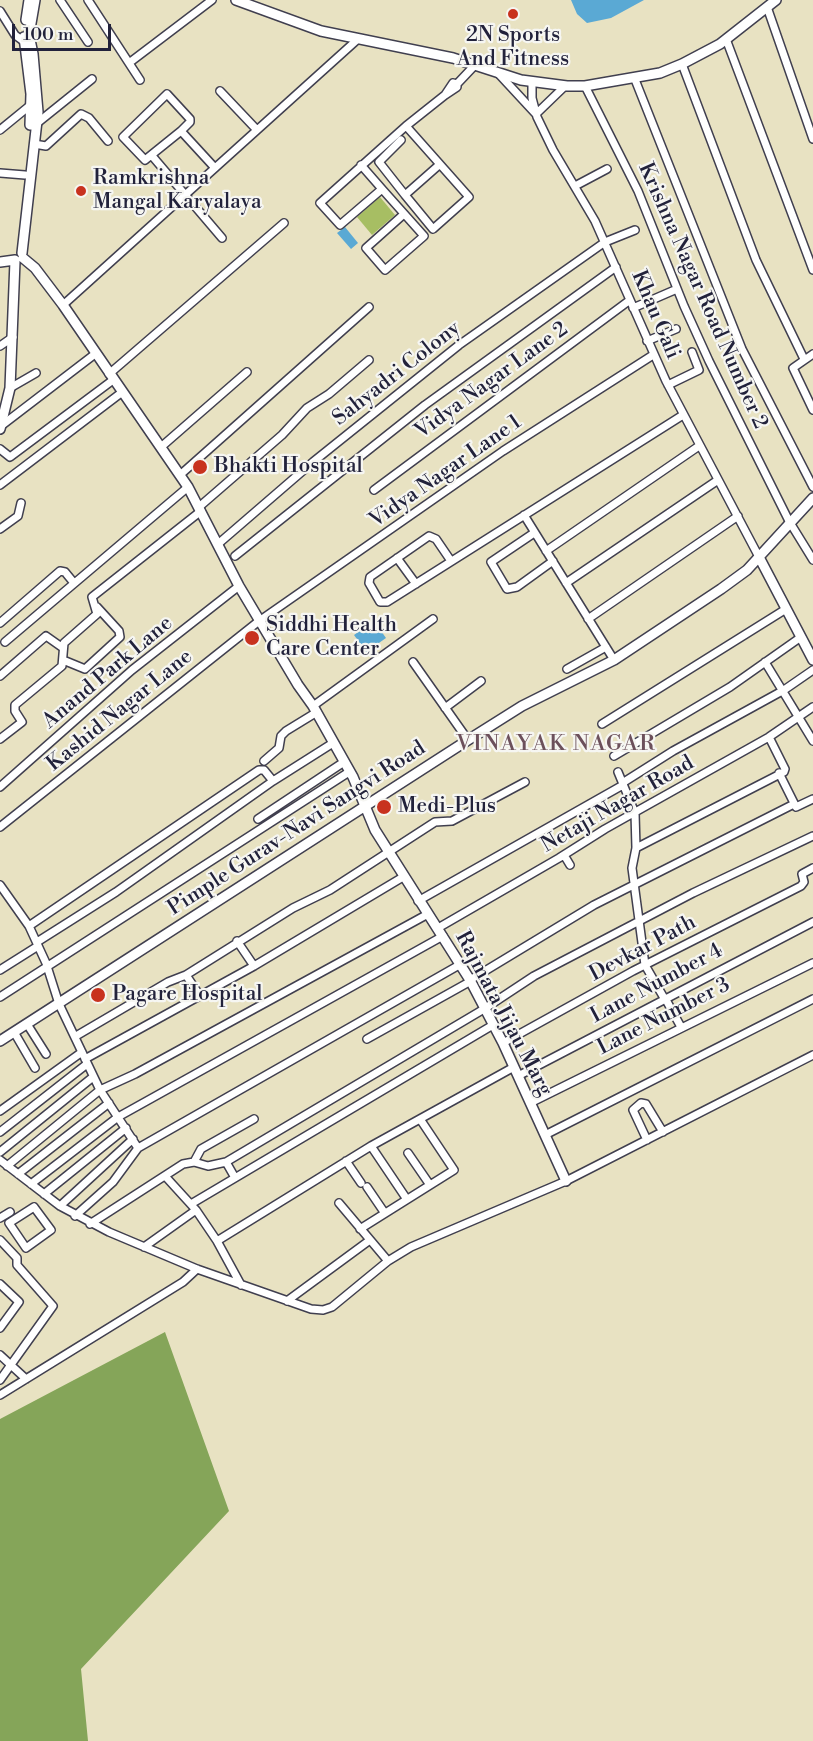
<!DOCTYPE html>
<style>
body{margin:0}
#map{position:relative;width:813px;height:1741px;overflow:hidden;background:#e8e2c2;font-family:"Libre Bodoni",serif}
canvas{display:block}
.scale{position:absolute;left:12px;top:24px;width:99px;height:27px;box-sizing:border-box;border:3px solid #22223b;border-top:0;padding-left:8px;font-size:18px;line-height:21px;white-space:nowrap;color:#22223b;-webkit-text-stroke:4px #f6f6f2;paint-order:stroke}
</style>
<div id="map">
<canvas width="813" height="1741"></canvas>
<div class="scale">100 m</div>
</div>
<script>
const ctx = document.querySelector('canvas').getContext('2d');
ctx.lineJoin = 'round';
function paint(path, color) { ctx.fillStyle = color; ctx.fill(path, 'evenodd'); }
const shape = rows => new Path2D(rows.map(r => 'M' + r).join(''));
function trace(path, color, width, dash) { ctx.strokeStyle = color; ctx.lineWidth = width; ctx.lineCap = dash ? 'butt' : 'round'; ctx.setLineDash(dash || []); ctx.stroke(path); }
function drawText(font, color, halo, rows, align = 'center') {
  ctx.font = font + ' "Libre Bodoni",serif'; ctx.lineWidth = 4.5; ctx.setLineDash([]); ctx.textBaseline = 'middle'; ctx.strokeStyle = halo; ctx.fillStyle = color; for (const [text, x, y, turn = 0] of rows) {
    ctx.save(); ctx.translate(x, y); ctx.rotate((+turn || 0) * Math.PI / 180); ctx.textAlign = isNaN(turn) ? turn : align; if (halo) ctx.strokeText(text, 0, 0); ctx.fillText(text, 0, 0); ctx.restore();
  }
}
const green = shape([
 [380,197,395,215,372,235,357,217]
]);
const forest = shape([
 [165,1332,229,1511,81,1669,88,1741,0,1741,0,1419]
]);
const water = shape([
 [571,0,644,0,611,18,587,23,577,14],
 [345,227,358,243,351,249,337,233],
 [374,621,386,638,366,652,354,635]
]);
const street = shape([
 [60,0,88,42],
 [88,0,140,80],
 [767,7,813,139],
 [0,11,15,35,26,43],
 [726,39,813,270],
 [129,63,212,0],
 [682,64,756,260,804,359],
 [498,73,536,114,565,86],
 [634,77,742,349,813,487],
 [453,83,457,84,457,87,445,95,453,83],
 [532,83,532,98,537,117,553,150,595,221,666,381,759,557],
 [457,84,475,65],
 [585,86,638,191,684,306,709,361,789,521,813,560],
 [220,91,257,130],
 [36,124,92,79],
 [0,130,33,103],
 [181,131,145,160,123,137,167,94,190,119,190,122,181,131,215,168],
 [401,140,379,162,405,195],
 [34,144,46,146,81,114,89,118,108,141],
 [153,157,222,238],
 [361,165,382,189],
 [439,165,405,195,433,229,469,197,406,126,445,95],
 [0,173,25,175],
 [575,186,607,169],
 [404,214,366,248,385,270,424,236,382,189,340,225,320,203,406,126],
 [63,305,358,39],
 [633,308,677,289],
 [647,341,676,329],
 [0,346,13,337],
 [813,354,793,368,813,410],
 [109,374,284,223],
 [668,385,699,370,692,352],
 [10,388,36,373],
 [1,426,95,354],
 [161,447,247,372],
 [0,449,10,457,113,380],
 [180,475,369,307],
 [0,485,121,393],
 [374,490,630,300],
 [199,507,282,435,307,408,329,394,369,360],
 [524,515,614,660],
 [0,529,18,516,21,503],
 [534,533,491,562,507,589,517,587,553,561],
 [218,544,313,462,459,345,605,242,635,230],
 [546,551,699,446],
 [235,556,425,405,616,267],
 [397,558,416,584],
 [451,561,436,539,429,536,370,577,369,583,380,602,387,602,683,415],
 [566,583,718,480],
 [588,619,738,516],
 [0,623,60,571,65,572,74,583],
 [5,642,188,487],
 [63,660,85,669,120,637,119,631,97,607],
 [413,662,468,740],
 [765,662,813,741],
 [567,669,606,647],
 [0,676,46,636,63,648],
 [313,706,433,619],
 [445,708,481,681],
 [602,724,786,609],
 [0,739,22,722,15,711,15,705,62,666,64,643,97,614,92,597,201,511],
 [614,756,730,687,801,637],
 [264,761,279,748,281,736,286,731,317,712],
 [618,772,635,813,636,848,632,868,645,965,664,998],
 [779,773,796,807,813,799],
 [624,782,673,751,784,690,813,670],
 [0,787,132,670,239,586],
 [258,819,344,762],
 [0,827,259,621,503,451,653,355],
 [636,848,784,772,785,769,769,737],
 [564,855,570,865],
 [0,885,29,926,46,963,59,1004,100,1090,138,1148],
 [418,901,623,785],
 [29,926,259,770,264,770,273,781,333,743],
 [438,928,559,858,605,829,769,737,813,707],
 [237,941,254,966],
 [37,942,116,892,273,781],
 [0,970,38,946],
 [186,975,200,996],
 [470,980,594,905,794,804],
 [0,997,349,772],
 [665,998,681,1027],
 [27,1024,46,1054],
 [14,1032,35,1068],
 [76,1036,168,982,186,975,293,908,330,890,435,822,452,821,525,782],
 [367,1039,471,981],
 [503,1043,633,971,801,886,804,882,802,874,813,868],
 [85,1059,254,966,403,877],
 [518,1076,813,922],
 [530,1103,813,963],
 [0,1111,82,1052],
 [0,1132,87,1064],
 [545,1135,813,999],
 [647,1140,633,1110,641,1103,646,1104,663,1132],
 [371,1146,406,1198],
 [0,1152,93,1077],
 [408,1153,430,1185],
 [0,1160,60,1206,109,1232,197,1269,311,1309,323,1310,332,1307,388,1261,411,1247,566,1181,813,1055],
 [346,1161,361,1183],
 [194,1162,201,1149,254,1119],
 [226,1162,234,1176],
 [7,1166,100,1090,135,1074,428,914],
 [18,1174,109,1103],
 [165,1176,196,1210,217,1241,241,1285],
 [31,1184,118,1117,443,936],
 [367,1187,384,1212],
 [44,1194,126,1128],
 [339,1203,388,1261],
 [191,1204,493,1025],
 [60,1206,133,1139],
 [34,1207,51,1230,26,1248,9,1223,34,1207],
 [75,1216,113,1182,138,1148,461,964],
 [0,1218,10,1212],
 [90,1224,183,1164,194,1162,208,1166,226,1162,484,1009,534,976,693,893,813,836],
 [360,1229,454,1170,420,1119],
 [0,1240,17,1258,17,1265,53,1306,0,1380],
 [217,1241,371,1146,514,1067],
 [144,1247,196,1210],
 [0,1284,19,1302,0,1328],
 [287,1301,370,1240],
 [0,1355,26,1379],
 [0,1395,183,1282,197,1269]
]);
const secondary = shape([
 [236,0,321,31,453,58,521,80,567,86,585,86,660,73,682,64,720,44,776,0],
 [26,20,29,0],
 [24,37,31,94,30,125],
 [22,253,38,112,33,54,29,35,35,0],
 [23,258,35,268,63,305,188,487,239,586,298,685,313,706,353,777,375,830,470,980,503,1043,566,1181],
 [0,262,15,260],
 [0,429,10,388,15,261],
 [759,557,813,660],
 [0,1041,468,740,522,706,614,660,721,589,747,570,813,498]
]);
const markers = [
 [513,14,6,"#c8321e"],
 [81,191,6,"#c8321e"],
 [200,467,8,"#c8321e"],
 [252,638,8,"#c8321e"],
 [384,807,8,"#c8321e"],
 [98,995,8,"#c8321e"]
];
const poiNames = [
 ["2N Sports",513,36,"center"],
 ["And Fitness",513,60,"center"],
 ["Ramkrishna",93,179],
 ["Mangal Karyalaya",93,203],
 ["Bhakti Hospital",214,467],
 ["Siddhi Health",266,626],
 ["Care Center",266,650],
 ["Medi-Plus",398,807],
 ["Pagare Hospital",112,995]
];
const streetNames = [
 ["Krishna Nagar Road Number 2",702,296,66],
 ["Khau Gali",655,315,67],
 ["Sahyadri Colony",397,374,-38],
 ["Vidya Nagar Lane 2",492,381,-36],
 ["Vidya Nagar Lane 1",446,472,-35],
 ["Anand Park Lane",108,673,-40],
 ["Kashid Nagar Lane",120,711,-39],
 ["Netaji Nagar Road",618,805,-30],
 ["Pimple Gurav-Navi Sangvi Road",297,829,-33],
 ["Devkar Path",643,949,-28],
 ["Lane Number 4",657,984,-28],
 ["Rajmata Jijau Marg",503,1014,62],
 ["Lane Number 3",664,1017,-27]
];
const neighbourhoodNames = [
 ["VINAYAK NAGAR",556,745]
];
paint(green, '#a7be63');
paint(forest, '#85a559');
paint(water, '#5aa9d4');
trace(street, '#403f4f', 10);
trace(secondary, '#403f4f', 12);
trace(street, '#fff', 7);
trace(secondary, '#fff', 9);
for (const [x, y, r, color] of markers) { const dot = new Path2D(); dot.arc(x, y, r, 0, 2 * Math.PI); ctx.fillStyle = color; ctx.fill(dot); trace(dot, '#f6f6f2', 2); }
drawText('21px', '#22223b', '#f6f6f2', poiNames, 'left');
drawText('21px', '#22223b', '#f6f6f2', streetNames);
ctx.letterSpacing = '1.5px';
drawText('22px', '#6c505b', '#f6f6f2', neighbourhoodNames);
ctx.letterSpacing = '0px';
</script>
